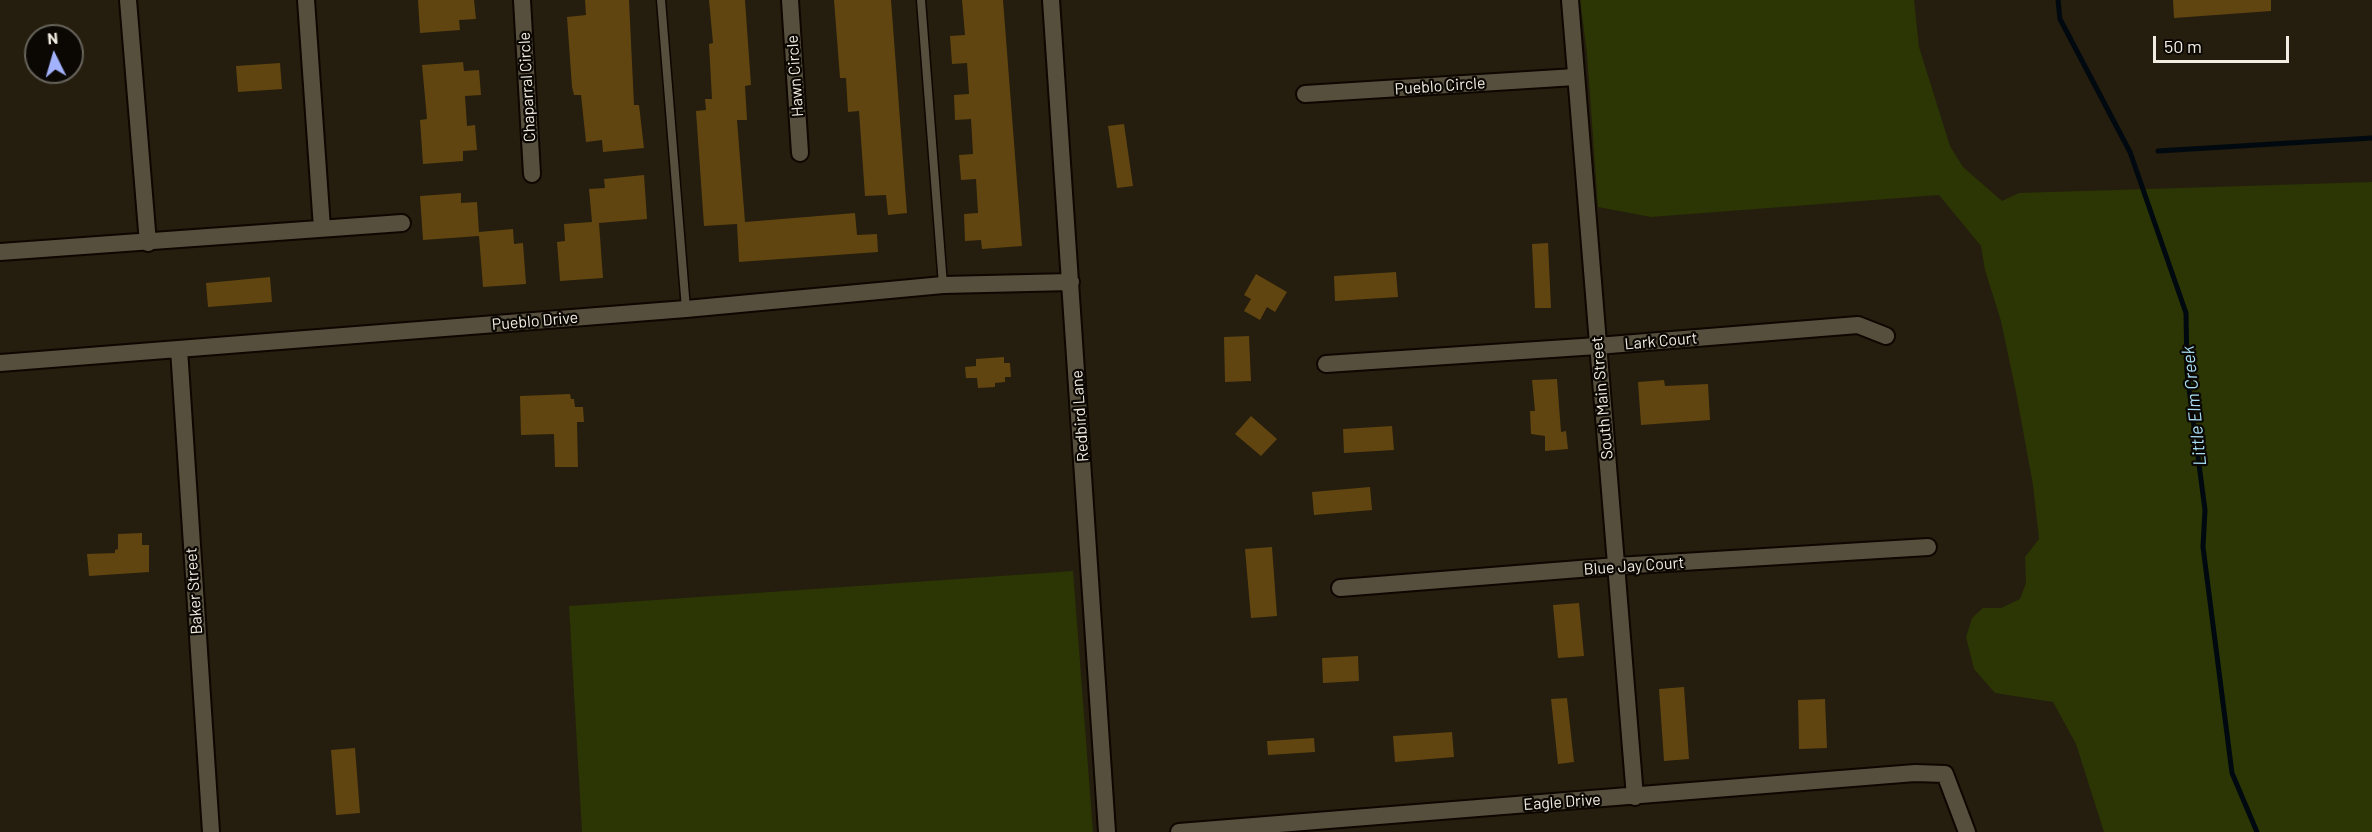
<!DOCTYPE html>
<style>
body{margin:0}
#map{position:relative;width:2372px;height:832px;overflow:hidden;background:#251d0d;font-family:Barlow,sans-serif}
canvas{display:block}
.north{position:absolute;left:24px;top:24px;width:60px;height:60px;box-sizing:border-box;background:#0b0803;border:2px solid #67645c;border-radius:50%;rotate:355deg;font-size:16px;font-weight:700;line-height:24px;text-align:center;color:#f2ede2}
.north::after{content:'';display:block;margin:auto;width:21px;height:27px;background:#a3b2fd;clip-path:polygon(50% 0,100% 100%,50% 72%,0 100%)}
.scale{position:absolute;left:2153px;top:36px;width:136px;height:27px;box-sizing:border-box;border:3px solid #f2ede2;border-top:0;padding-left:8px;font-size:18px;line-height:21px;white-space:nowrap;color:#f2ede2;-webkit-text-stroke:4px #0b0803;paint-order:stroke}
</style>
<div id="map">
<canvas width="2372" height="832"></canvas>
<div class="north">N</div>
<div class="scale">50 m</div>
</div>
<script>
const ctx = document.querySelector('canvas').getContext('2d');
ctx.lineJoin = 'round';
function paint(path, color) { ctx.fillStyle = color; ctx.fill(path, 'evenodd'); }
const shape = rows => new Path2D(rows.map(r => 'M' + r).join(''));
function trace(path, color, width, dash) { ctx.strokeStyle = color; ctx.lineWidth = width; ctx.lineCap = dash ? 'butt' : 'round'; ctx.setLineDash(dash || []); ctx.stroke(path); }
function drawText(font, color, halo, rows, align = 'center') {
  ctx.font = font + ' Barlow,sans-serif'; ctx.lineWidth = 4.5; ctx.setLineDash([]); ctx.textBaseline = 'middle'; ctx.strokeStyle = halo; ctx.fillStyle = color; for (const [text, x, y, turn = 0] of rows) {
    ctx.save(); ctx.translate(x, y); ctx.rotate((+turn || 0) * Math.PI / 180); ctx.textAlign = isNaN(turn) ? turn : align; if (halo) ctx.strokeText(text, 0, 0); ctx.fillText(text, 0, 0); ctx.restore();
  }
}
const green = shape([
 [1580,0,1914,0,1919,47,1950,146,1963,167,2002,201,2019,193,2372,182,2372,832,2104,832,2076,744,2053,702,1995,693,1974,669,1966,637,1972,618,1983,608,2001,608,2020,599,2026,583,2025,557,2039,539,2033,485,2016,392,2001,321,1985,270,1981,246,1939,195,1651,217,1598,207,1587,53],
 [1073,571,1093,832,582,832,569,606]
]);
const stream = shape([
 [2058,0,2060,19,2130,152,2186,313,2187,373,2205,510,2203,547,2232,773,2257,832],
 [2158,151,2372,138]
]);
const building = shape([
 [418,0,474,0,476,19,459,20,460,30,420,33],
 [585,0,629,0,634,105,639,105,644,148,603,152,602,140,586,142,581,95,574,95,572,87,567,17,586,15],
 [709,0,745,0,751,85,745,86,747,120,737,120,745,222,855,213,857,235,877,234,878,252,739,262,737,224,704,226,696,111,706,110,705,99,712,99,709,44,713,43],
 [834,0,891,0,907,213,888,215,886,195,865,196,859,111,848,112,846,78,840,78],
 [962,0,1003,0,1022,246,982,249,981,240,965,241,964,214,978,213,976,179,961,180,959,155,973,154,971,119,955,120,954,95,969,94,967,63,952,64,950,36,965,35],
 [2173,0,2271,0,2271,11,2174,18],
 [463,62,464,71,479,70,481,95,465,96,467,126,475,125,477,150,463,151,463,161,423,164,420,120,427,119,422,65],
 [280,63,282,89,238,92,236,66],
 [1124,124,1133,186,1117,188,1108,126],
 [644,175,647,219,599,223,603,278,560,281,557,242,565,241,564,224,592,222,589,189,605,188,604,179],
 [461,193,461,203,477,202,479,232,513,229,514,244,523,243,526,284,483,287,479,236,423,240,420,196],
 [1548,243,1551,308,1535,308,1532,244],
 [1396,272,1398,297,1335,301,1334,276],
 [1256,274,1287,292,1275,312,1267,307,1260,320,1244,311,1251,299,1244,295],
 [270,277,272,302,208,307,206,283],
 [1249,336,1251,381,1225,382,1224,337],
 [1004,357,1004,363,1010,363,1011,377,1005,377,1005,382,995,383,995,387,978,388,977,378,966,378,965,367,976,366,976,359],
 [1557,379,1561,432,1566,431,1568,449,1545,451,1545,436,1531,434,1530,411,1535,411,1532,380],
 [1664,380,1665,386,1708,384,1710,420,1641,425,1638,382],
 [570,394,571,399,574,399,575,407,583,407,584,422,577,422,578,467,555,467,554,434,521,435,520,396],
 [1251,416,1277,439,1261,456,1235,434],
 [1392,426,1394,450,1344,453,1343,429],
 [1370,487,1372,510,1314,515,1312,492],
 [142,533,142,545,149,545,149,572,89,576,87,554,115,553,115,550,118,549,118,534],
 [1272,547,1277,616,1251,618,1245,549],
 [1579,603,1584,656,1558,658,1553,605],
 [1358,656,1359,681,1323,683,1322,658],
 [1684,687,1689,759,1664,761,1659,689],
 [1567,698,1574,762,1558,764,1551,699],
 [1825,699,1827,748,1799,749,1798,700],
 [1452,732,1454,757,1395,762,1393,736],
 [1314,738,1315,752,1268,755,1267,741],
 [355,748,360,813,336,815,331,750]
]);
const service = shape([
 [661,0,686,309],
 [921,0,943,285]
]);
const minor = shape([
 [128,0,148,243],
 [306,0,322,228],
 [522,0,532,174],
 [790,0,800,153],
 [1051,0,1107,832],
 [1570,0,1635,797],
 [1305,94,1575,77],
 [0,252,402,223],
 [179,349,211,832],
 [0,363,686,309,943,285,1071,282],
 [1326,364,1597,346,1858,325,1886,336],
 [1340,588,1617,566,1928,547],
 [1179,832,1915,773,1945,774,1967,832]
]);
const streetNames = [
 ["Hawn Circle",795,76,-94],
 ["Pueblo Circle",1440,86,-4],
 ["Chaparral Circle",527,87,-93],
 ["Pueblo Drive",535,321,-5],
 ["Lark Court",1661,341,-5],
 ["South Main Street",1602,398,-95],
 ["Redbird Lane",1080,416,-94],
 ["Blue Jay Court",1634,566,-4],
 ["Baker Street",194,591,-94],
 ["Eagle Drive",1562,802,-4]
];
const waterNames = [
 ["Little Elm Creek",2194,406,-96]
];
paint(green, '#2b3604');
trace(stream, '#00090f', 5);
paint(building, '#604511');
trace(service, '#0e0700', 11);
trace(minor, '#0e0700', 20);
trace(service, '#574f3d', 8);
trace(minor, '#574f3d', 16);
drawText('16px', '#f2ede2', '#0b0803', streetNames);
drawText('italic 18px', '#a8def4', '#0b0803', waterNames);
</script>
